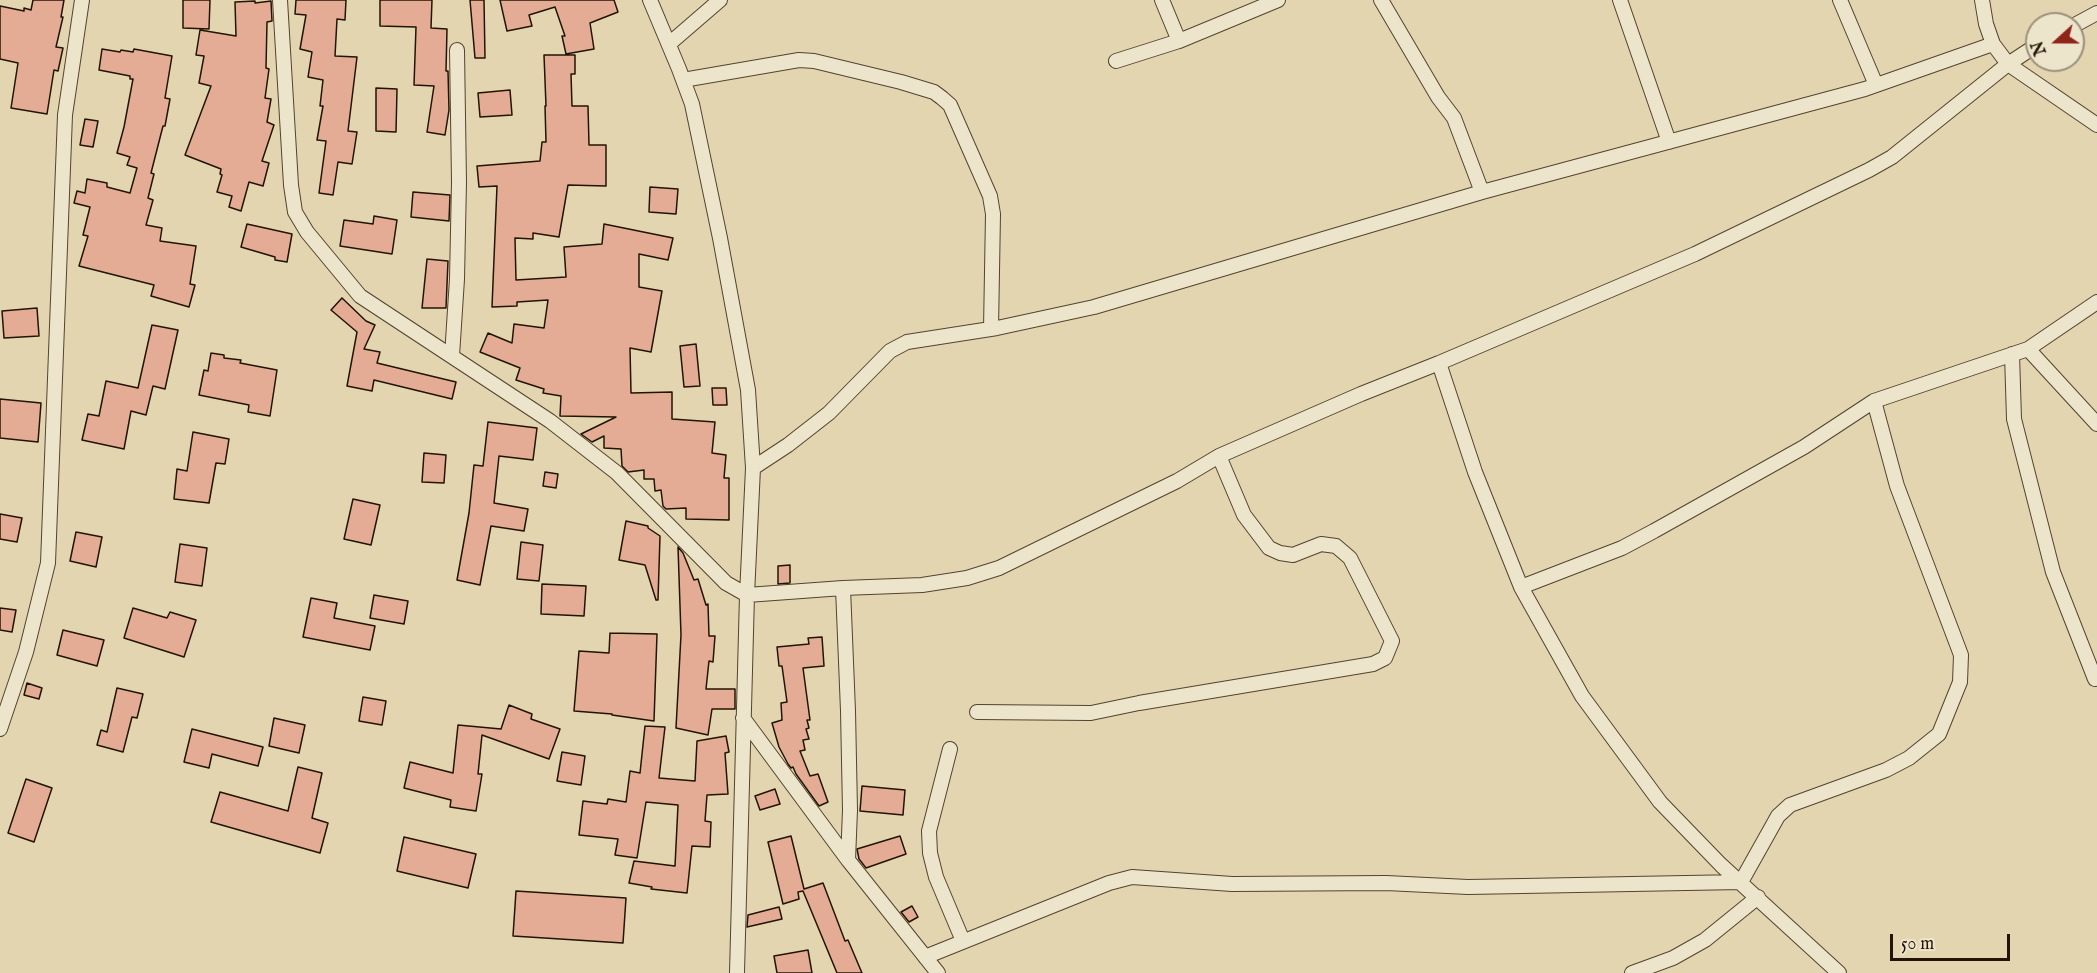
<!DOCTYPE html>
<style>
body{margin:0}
#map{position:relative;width:2097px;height:973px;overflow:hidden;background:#e3d5b0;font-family:"IM FELL English",serif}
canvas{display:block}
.north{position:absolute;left:2025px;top:12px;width:60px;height:60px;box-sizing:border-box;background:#ede4cc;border:2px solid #9c917b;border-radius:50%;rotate:249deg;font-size:16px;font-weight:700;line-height:24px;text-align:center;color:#221402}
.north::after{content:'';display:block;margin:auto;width:21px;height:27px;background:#8f2418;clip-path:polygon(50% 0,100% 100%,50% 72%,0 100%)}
.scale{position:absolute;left:1890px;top:934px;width:120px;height:27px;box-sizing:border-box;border:3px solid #221402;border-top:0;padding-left:8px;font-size:18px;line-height:21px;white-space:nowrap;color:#221402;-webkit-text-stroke:4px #ede4cc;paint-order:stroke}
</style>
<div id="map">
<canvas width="2097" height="973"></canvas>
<div class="north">N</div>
<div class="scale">50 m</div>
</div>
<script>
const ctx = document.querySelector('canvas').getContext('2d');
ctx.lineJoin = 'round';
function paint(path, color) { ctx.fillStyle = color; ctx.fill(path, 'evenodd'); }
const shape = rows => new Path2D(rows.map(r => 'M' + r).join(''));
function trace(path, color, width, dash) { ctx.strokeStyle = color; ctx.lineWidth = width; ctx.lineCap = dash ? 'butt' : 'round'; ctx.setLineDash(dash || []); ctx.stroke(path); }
const building = shape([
 [33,0,64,0,61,17,63,17,56,47,63,48,58,71,54,70,47,114,11,108,18,63,0,59,0,6,24,11,24,8,31,10,33,0],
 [183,0,210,0,209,29,183,28,183,0],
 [296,0,346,0,345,20,337,19,335,56,357,57,348,131,357,132,352,164,338,162,333,195,319,193,326,141,317,140,323,106,320,106,323,80,308,77,312,52,300,49,306,15,295,14,296,0],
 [380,0,432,0,431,28,447,29,446,71,448,71,449,110,445,135,427,132,434,86,414,85,416,27,380,26,380,0],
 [470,0,484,0,485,58,475,58,470,0],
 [500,0,614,0,618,12,590,23,594,49,566,54,562,36,565,36,555,7,529,15,532,26,507,31,500,0],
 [255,1,255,3,271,1,272,21,267,22,266,68,269,69,265,98,271,99,267,122,274,125,262,161,269,163,263,186,249,182,241,211,229,207,232,196,217,192,222,175,220,174,221,169,185,155,211,86,199,83,204,56,196,55,200,30,236,36,235,2,255,1],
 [102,49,120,52,121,50,133,52,134,49,172,56,165,98,170,99,165,126,163,126,151,173,154,174,148,198,153,200,146,225,162,228,160,241,196,246,190,284,195,285,189,307,151,296,154,285,79,266,88,236,83,235,90,207,74,203,77,191,85,193,87,179,107,183,107,187,130,193,137,168,127,165,130,157,117,153,124,127,133,79,130,79,130,76,99,70,102,49],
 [544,55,575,55,575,74,571,74,572,106,588,106,589,145,606,145,606,186,568,185,559,237,533,233,533,239,515,238,516,280,566,277,564,247,602,244,604,224,673,238,668,260,639,254,639,287,662,291,651,352,630,348,631,393,672,392,672,419,715,422,712,453,726,455,724,478,729,478,729,520,686,519,686,508,666,509,663,506,661,490,655,491,654,479,644,479,644,470,628,472,622,466,621,449,604,448,604,436,592,442,581,434,616,417,560,416,561,396,543,393,544,389,516,380,520,368,480,352,488,333,512,343,514,324,544,328,548,300,517,302,517,306,492,307,497,186,479,187,477,166,540,161,542,142,546,142,545,106,546,106,544,55],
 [376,88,397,89,396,132,376,131,376,88],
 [510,90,512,115,480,117,478,93,510,90],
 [85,119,98,121,93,147,80,145,85,119],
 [650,187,678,189,676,214,649,212,650,187],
 [413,192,450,195,449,221,411,217,413,192],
 [374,216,397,220,392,254,340,246,344,220,373,224,374,216],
 [247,224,292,234,287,262,275,260,275,257,241,247,247,224],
 [427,259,448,261,446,308,422,308,427,259],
 [342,298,366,321,375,325,364,349,380,352,377,363,456,382,452,399,374,380,372,391,347,386,357,332,331,310,342,298],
 [37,308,39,336,4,338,2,311,37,308],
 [152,325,178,330,165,389,153,386,146,415,131,411,124,449,82,440,88,414,99,416,106,381,138,388,152,325],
 [696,344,700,386,684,387,680,346,696,344],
 [211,353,224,355,224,358,241,360,240,363,277,370,270,416,248,412,249,405,199,395,204,370,208,371,211,353],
 [712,388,726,388,727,405,713,405,712,388],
 [0,399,41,403,38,442,0,438,0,399],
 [488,422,537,428,533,460,499,456,494,503,528,509,524,531,491,526,480,585,457,580,469,513,474,465,483,466,488,422],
 [193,432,229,439,225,464,216,463,209,503,174,499,177,469,187,471,193,432],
 [424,453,446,455,444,483,422,482,424,453],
 [545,472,558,474,556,488,543,486,545,472],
 [353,499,380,505,371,545,344,539,353,499],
 [0,514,22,518,17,542,0,539,0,514],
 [626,521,648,526,648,528,660,536,658,600,656,600,645,565,619,560,626,521],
 [76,532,102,537,96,567,70,561,76,532],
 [521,542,543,545,539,581,517,579,521,542],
 [180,544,207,548,202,586,175,582,180,544],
 [678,547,683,553,694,580,698,579,706,605,708,604,709,636,715,636,713,662,709,661,706,689,735,689,735,709,712,709,708,735,676,728,681,635,678,547],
 [790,565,790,583,778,584,778,566,790,565],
 [542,584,586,586,584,616,541,614,542,584],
 [374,595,408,601,404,624,370,618,374,595],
 [311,598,337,603,334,618,375,626,370,650,303,637,311,598],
 [0,608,16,610,12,632,0,630,0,608],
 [133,608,167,618,170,612,196,620,184,657,124,638,133,608],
 [63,630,104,640,97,666,57,655,63,630],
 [610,633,657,634,654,721,612,715,612,714,574,711,579,651,609,653,610,633],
 [822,637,824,666,803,668,810,720,807,720,809,728,806,729,809,739,803,740,805,750,800,751,810,776,818,774,828,802,819,806,796,774,793,767,791,768,788,764,779,747,772,723,782,720,781,703,787,702,782,666,779,666,777,647,809,644,808,638,822,637],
 [27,683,42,688,39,699,24,695,27,683],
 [117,688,143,694,137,718,132,717,123,752,97,745,101,730,107,732,117,688],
 [363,697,386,701,382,725,359,721,363,697],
 [509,705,532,714,531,719,560,729,549,759,482,735,478,774,482,774,476,811,450,807,451,800,404,788,410,762,453,773,458,725,501,729,509,705],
 [274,718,305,725,299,753,269,746,274,718],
 [645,726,665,727,659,778,695,781,697,741,726,736,729,752,725,753,728,794,707,795,705,821,711,822,710,847,692,846,687,893,651,889,652,887,629,883,634,861,675,866,678,805,646,802,637,858,615,855,618,839,579,835,583,801,607,804,608,799,626,802,630,771,640,773,645,726],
 [192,729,263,747,258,766,212,754,209,768,184,762,192,729],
 [562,752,585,756,581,785,557,781,562,752],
 [298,767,322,773,312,818,328,823,320,853,211,822,220,792,288,811,298,767],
 [26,779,52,788,34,842,8,833,26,779],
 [862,786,905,790,903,815,860,811,862,786],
 [775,789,780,804,760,810,755,796,775,789],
 [791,836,804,889,823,883,845,941,848,940,862,973,837,973,803,891,798,892,799,899,783,904,768,842,791,836],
 [900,836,906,854,866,868,859,859,857,849,900,836],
 [404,837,476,854,468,888,397,871,404,837],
 [516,891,626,898,623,943,513,936,516,891],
 [912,906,918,917,909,922,901,912,912,906],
 [779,907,782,919,747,927,748,915,779,907],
 [808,950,812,973,777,973,774,956,808,950]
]);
const minor = shape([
 [280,0,291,185,295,212,307,232,360,296,550,421,617,473,726,583,747,595,843,588,922,585,967,578,999,568,1177,481,1219,456,1361,394,1439,363,1695,254,1869,170,1892,157,2008,64,2037,45],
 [650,0,679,69,692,104,720,238,748,390,753,468,747,595,737,973],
 [1162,0,1179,41],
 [1381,0,1438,97,1454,118,1482,192],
 [1620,0,1669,142],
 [1840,0,1876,85],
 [1982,0,1986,24,1993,44,2008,64,2097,125],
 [2073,26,2097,13],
 [669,44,720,0],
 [1116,61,1179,41,1278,0],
 [683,80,799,60,814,61,901,82,934,92,942,98,950,105,990,196,993,214,991,329],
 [2028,349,2097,424],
 [2012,354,2014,419,2053,572,2095,679],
 [452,356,457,279,459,182,457,50],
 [1439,363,1475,472,1521,587,1582,696,1660,802,1721,865,1839,973],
 [753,468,788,445,829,413,890,351,907,342,997,328,1094,307,1482,192,1865,89,1993,44],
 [1521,587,1622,548,1654,531,1804,447,1874,401,2028,349,2097,302],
 [843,588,848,711,850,810,848,860],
 [977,712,1091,713,1139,703,1373,664,1385,658,1392,641,1350,558,1336,546,1321,544,1293,555,1280,553,1269,548,1244,515,1219,456],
 [743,718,848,860,938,973],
 [0,729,26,652,48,563,65,115,82,0],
 [950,749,929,831,930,853,936,877,963,941],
 [925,957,1109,883,1132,877,1232,884,1386,883,1468,887,1741,882,1778,816,1790,805,1886,770,1909,758,1939,734,1960,682,1961,655,1897,486,1874,401],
 [1632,973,1673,958,1705,940,1758,897]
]);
paint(building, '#e4ac94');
trace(building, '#221402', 1.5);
trace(minor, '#52442e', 16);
trace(minor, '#ede4cc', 14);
</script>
